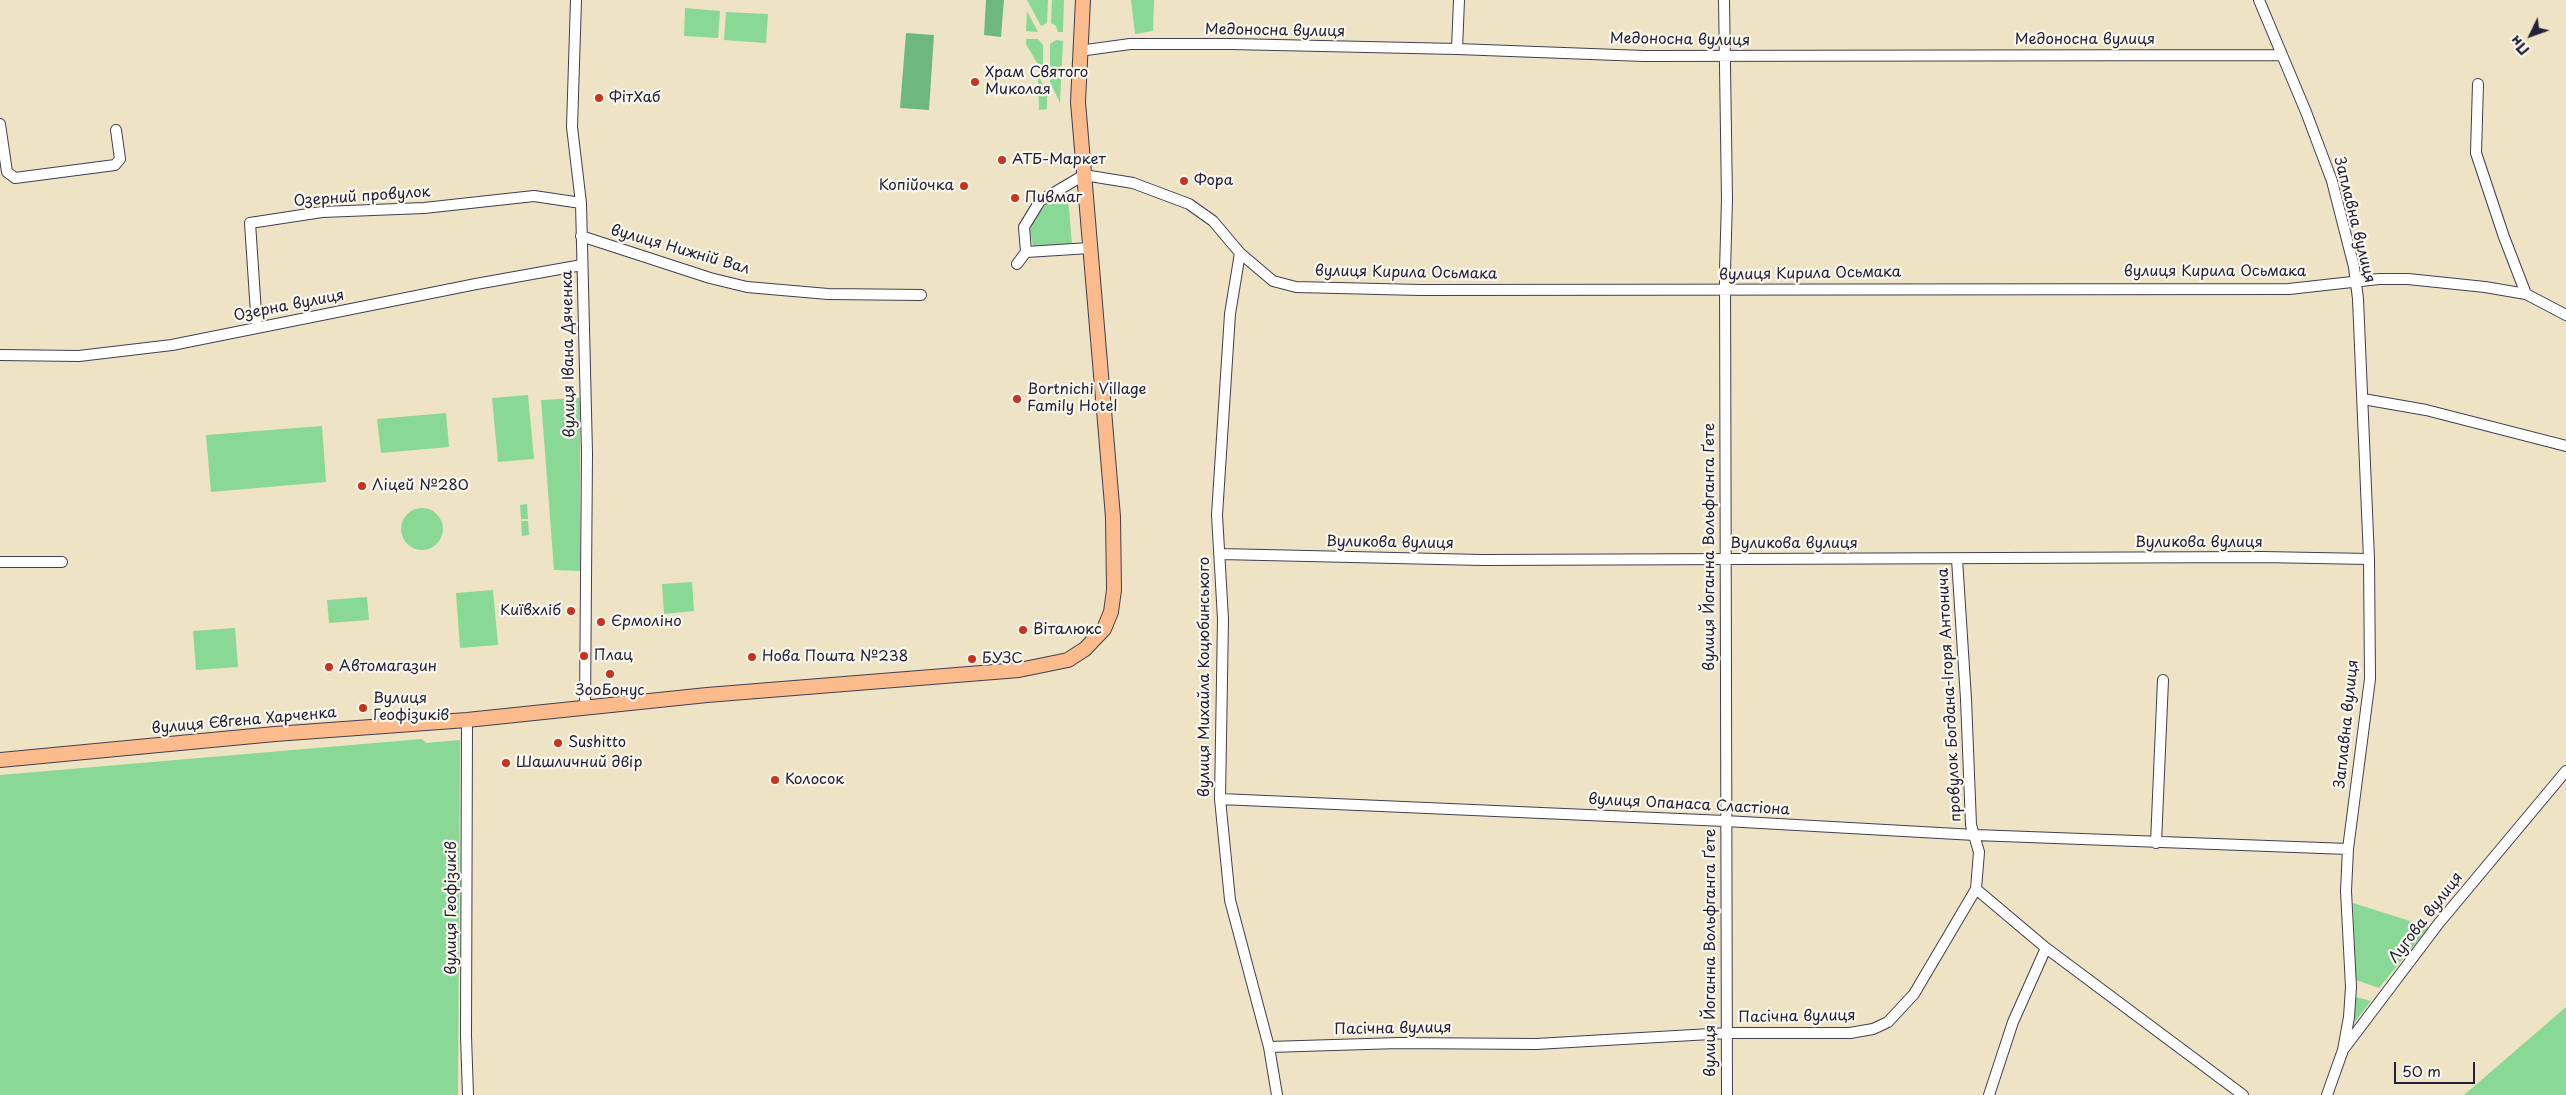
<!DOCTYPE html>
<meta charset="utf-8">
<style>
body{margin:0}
#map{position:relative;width:2566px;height:1095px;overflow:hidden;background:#eee4c5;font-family:"Playpen Sans",sans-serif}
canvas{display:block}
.north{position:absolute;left:2506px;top:10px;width:50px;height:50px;-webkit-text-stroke:4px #fbf7ec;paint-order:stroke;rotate:228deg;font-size:14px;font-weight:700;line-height:20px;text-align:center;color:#22223b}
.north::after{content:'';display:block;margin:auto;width:18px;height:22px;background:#22223b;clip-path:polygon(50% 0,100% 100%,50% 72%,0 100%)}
.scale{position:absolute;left:2394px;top:1062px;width:81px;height:22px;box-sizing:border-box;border:2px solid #22223b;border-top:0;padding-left:6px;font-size:15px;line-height:18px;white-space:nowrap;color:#22223b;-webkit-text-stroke:4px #fbf7ec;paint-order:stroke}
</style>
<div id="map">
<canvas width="2566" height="1095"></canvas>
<div class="north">Пн</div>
<div class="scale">50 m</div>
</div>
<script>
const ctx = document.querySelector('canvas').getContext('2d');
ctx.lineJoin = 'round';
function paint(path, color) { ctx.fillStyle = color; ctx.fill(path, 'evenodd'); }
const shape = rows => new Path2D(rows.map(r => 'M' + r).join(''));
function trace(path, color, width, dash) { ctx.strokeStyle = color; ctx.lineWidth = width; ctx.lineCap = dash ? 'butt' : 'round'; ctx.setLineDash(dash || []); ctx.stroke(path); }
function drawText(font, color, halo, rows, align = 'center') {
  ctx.font = font + ' "Playpen Sans",sans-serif'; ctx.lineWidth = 4.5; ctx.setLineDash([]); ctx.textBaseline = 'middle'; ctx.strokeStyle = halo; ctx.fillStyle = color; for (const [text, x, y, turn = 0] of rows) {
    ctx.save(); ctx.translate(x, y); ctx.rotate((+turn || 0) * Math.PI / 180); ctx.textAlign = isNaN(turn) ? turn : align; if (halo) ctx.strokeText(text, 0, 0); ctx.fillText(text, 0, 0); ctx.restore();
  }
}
const green = shape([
 [1048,0,1047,23,1041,26,1027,0],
 [1052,0,1064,0,1063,32,1058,32,1056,26,1051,23],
 [1131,0,1154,0,1153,31,1135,34],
 [685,8,720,11,718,38,684,36],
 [1027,11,1038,32,1026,31],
 [726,12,768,14,766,43,724,40],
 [1026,39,1038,39,1043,45,1043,73,1026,44],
 [1056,40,1063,41,1060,103,1050,82,1050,44],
 [1038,75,1047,93,1047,109,1039,110],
 [1062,195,1068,196,1072,244,1033,247,1030,231,1033,220,1048,202],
 [528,395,534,459,498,462,492,398],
 [580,398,580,571,554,570,541,400],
 [446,413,449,447,381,453,377,419],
 [322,426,326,482,211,492,206,435],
 [527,504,528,519,521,519,520,505],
 '401 529a21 21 0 1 1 42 0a21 21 0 1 1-42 0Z',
 [521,521,528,521,529,535,522,536],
 [692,582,694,611,664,614,662,584],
 [493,590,498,645,460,648,456,593],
 [367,597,369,620,329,623,327,600],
 [235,628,238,667,196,670,193,631],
 [422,739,426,743,460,740,458,1095,0,1095,0,775],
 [2353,903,2429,927,2379,988,2356,980],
 [2356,997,2371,1001,2354,1023],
 [2566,1007,2566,1095,2464,1095]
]);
const forest = shape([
 [986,0,1004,0,1001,37,984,35],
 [906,33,934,35,929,110,900,108]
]);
const minor = shape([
 [576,0,572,127,581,203,587,453,585,707],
 [1724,0,1727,199,1725,271,1727,1095],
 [2259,0,2306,112,2332,181,2354,267,2358,299,2369,559,2370,679,2348,849,2346,891,2351,987,2349,1017,2343,1050],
 [1457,49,1459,0],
 [1079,51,1130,44,1231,44,1457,49,1644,56,2282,55],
 [2478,84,2476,153,2504,237,2526,294],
 [0,124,7,172,15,178,115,165,120,159,116,130],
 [581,236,710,278,747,287,828,294,921,295],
 [1026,252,1024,227,1040,201,1084,175,1133,183,1189,204,1213,221,1240,253,1273,281,1296,287,1420,290,2289,289,2379,279,2408,279,2485,287,2526,294,2566,315],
 [1240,253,1230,314,1217,515,1223,619,1220,799,1230,900,1269,1047,1277,1095],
 [1017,264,1026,252,1090,248],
 [257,328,250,223,322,212,424,208,534,196,581,203],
 [0,355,79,356,172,345,476,284,582,265],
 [2363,399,2426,410,2566,446],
 [1220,554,1482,560,2262,557,2369,559],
 [0,562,62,562],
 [467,720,466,1036,468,1095],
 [1220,799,1725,821,1975,835,2348,849],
 [2156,843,2163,680],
 [1976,889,2046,948,2243,1095],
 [1269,1047,1399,1043,1536,1044,1728,1033,1850,1033,1873,1029,1888,1022,1914,994,1976,889,1979,852,1971,825,1966,699,1957,559],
 [1989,1095,2013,1022,2046,948],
 [2327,1095,2343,1050,2439,923,2566,771]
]);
const major = shape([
 [0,760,275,734,467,720,707,695,1019,670,1068,660,1085,649,1104,629,1111,612,1114,590,1113,517,1078,102,1083,0]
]);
const markers = [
 [975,82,5,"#c8321e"],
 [599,98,5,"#c8321e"],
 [1002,160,5,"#c8321e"],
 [1184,181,5,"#c8321e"],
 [964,186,5,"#c8321e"],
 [1015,198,5,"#c8321e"],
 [1017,399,5,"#c8321e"],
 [362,486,5,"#c8321e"],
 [571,611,5,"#c8321e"],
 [601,622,5,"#c8321e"],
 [1023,630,5,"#c8321e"],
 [584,656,5,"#c8321e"],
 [752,657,5,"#c8321e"],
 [972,659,5,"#c8321e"],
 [329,667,5,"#c8321e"],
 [610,674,5,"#c8321e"],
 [363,708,5,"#c8321e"],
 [558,743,5,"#c8321e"],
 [506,763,5,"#c8321e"],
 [775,780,5,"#c8321e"]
];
const streetNames = [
 ["Медоносна вулиця",1275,31,1],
 ["Медоносна вулиця",1680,40,1],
 ["Медоносна вулиця",2085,40],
 ["Озерний провулок",362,197,-4],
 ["Заплавна вулиця",2354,220,76],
 ["вулиця Нижній Вал",680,250,16],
 ["вулиця Кирила Осьмака",2215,272],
 ["вулиця Кирила Осьмака",1406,273,1],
 ["вулиця Кирила Осьмака",1810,274,-1],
 ["Озерна вулиця",289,306,-11],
 ["вулиця Івана Дяченка",569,354,-91],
 ["Вуликова вулиця",1390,543,1],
 ["Вуликова вулиця",2199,543],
 ["Вуликова вулиця",1794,544],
 ["вулиця Йоганна Вольфганга Ґете",1710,547,-90],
 ["вулиця Михайла Коцюбинського",1205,677,-90],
 ["провулок Богдана-Ігоря Антонича",1950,695,-93],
 ["вулиця Євгена Харченка",244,721,-5],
 ["Заплавна вулиця",2347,724,-84],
 ["вулиця Опанаса Сластіона",1689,805,3],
 ["вулиця Геофізиків",452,908,-90],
 ["Лугова вулиця",2426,918,-52],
 ["вулиця Йоганна Вольфганга Ґете",1711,953,-90],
 ["Пасічна вулиця",1797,1017,-1],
 ["Пасічна вулиця",1393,1029,-1]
];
const poiNames = [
 ["Храм Святого",985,73],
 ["Миколая",985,90],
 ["ФітХаб",609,98],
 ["АТБ-Маркет",1012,160],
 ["Фора",1194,181],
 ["Копійочка",954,186,"right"],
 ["Пивмаг",1025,198],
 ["Bortnichi Village",1027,390],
 ["Family Hotel",1027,407],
 ["Ліцей №280",372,486],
 ["Київхліб",561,611,"right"],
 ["Єрмоліно",611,622],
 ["Віталюкс",1033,630],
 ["Плац",594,656],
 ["Нова Пошта №238",762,657],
 ["БУЗС",982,659],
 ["Автомагазин",339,667],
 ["ЗооБонус",610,691,"center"],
 ["Вулиця",373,699],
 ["Геофізиків",373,716],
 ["Sushitto",568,743],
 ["Шашличний двір",516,763],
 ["Колосок",785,780]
];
paint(green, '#89d896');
paint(forest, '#6eb87f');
trace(minor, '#413f50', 12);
trace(major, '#413f50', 16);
trace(minor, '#fff', 10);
trace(major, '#fbbb8d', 14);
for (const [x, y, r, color] of markers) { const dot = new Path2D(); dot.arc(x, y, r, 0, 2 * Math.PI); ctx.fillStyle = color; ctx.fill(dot); trace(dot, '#fbf7ec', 2); }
drawText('15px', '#22223b', '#fbf7ec', streetNames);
drawText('15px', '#22223b', '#fbf7ec', poiNames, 'left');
</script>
